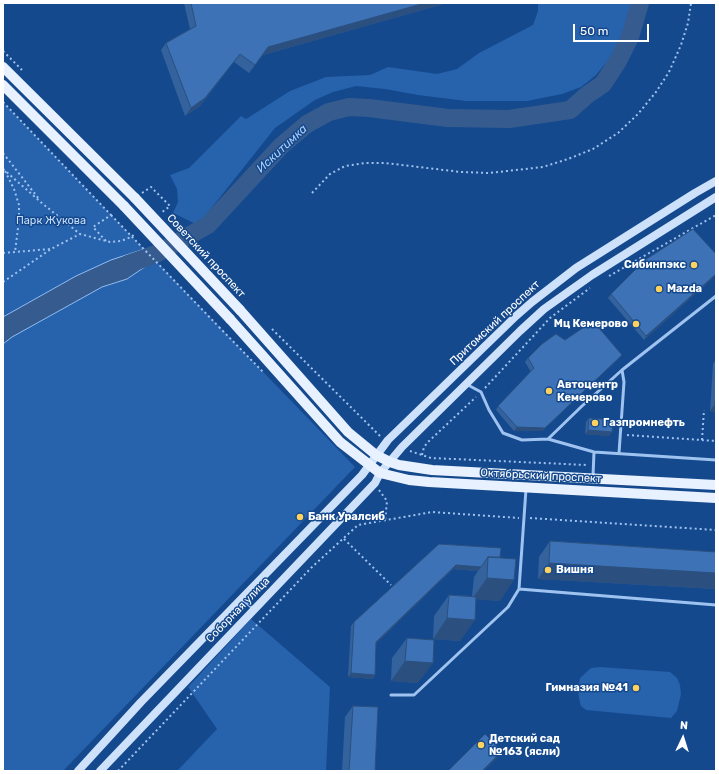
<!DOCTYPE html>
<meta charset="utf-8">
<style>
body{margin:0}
#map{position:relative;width:719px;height:774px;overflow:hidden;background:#15498d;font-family:Rubik,sans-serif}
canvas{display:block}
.frame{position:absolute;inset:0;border:4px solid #fff;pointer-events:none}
.north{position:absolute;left:663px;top:718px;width:40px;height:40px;-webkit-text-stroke:3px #15498d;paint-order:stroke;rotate:4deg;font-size:11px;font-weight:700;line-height:16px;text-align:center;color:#fff}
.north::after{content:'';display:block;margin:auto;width:14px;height:18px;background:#fff;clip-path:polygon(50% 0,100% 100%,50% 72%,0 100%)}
.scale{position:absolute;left:573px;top:24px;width:76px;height:18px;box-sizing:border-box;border:2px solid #fff;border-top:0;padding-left:5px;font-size:12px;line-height:14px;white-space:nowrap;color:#fff;-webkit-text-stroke:3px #15498d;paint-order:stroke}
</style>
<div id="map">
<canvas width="719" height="774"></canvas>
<div class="frame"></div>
<div class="north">N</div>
<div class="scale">50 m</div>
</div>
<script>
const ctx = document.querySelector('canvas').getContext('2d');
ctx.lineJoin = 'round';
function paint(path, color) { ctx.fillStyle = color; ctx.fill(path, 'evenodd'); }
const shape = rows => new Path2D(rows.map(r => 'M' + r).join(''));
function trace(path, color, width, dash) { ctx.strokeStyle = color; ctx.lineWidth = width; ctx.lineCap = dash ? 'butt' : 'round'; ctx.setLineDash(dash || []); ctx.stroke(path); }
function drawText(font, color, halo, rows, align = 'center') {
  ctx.font = font + ' Rubik,sans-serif'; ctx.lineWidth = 3; ctx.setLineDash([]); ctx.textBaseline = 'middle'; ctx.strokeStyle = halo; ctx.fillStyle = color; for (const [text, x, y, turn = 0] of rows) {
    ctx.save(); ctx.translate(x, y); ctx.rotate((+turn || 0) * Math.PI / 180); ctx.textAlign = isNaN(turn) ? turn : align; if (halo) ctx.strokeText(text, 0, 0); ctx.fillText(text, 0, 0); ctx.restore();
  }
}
const green = shape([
 [538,3,636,3,629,24,610,58,596,75,581,87,562,94,527,101,466,101,418,95,385,89,356,86,333,92,315,100,275,128,198,225,173,213,178,202,177,189,170,175,189,168,241,116,246,119,290,91,326,77,370,75,388,67,437,74,457,69,479,53,533,25,538,11],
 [3,102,144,249,111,260,76,276,3,317],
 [155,260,355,467,63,771,3,771,3,344,12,337,102,287,127,279],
 [251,619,330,687,326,771,177,771,217,729,188,687],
 [600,667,670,672,677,678,680,685,681,694,677,711,671,718,586,710,581,706,579,698,578,690,580,678,591,668]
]);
const water = shape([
 [144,249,155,260,127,279,102,287,12,337,3,344,3,317,76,276,111,260,144,249]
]);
const river = shape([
 [128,264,156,254,208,225,281,146,307,124,329,112,349,107,369,108,448,118,509,119,570,110,587,95,603,84,618,61,630,37,640,3]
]);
const path = shape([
 [3,51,22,70],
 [3,102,111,215,93,227,106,241],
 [3,153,39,199],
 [3,169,43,204,80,234,110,242,121,241,131,237,136,233],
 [5,171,14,189,19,205,19,220,15,252],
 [142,193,151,187,170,206,161,213],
 [312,193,330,174,345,166,365,163,385,163,461,172,489,173,543,167,568,159,593,149,618,133,638,114,656,92,669,72,681,45,688,23,691,3],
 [3,253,50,249],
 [609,276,716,215],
 [3,282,51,249,80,234],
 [219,327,264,373],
 [272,329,381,437],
 [485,388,550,318,590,288],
 [627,435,716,441],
 [702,440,704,410],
 [410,451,431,458,587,465],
 [422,455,424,447,428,442,476,397],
 [379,490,387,501,385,521],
 [530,518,716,530],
 [344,539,391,585],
 [118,771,311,568,358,525,432,512,519,518]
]);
const service = shape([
 [468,385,481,392,489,410,503,433,522,440,548,439,582,406,622,370,716,296],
 [548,439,594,452,716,460],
 [619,453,624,382,622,370],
 [593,476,594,452],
 [519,589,716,605],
 [243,600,254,609],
 [391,695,414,695,508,607,519,589,526,489]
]);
const secondary = shape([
 [78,771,141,702,362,475,388,440,516,316,532,302,576,268,695,193,716,181],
 [100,771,375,483,380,473,402,447,520,331,544,309,592,275,716,197]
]);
const primary = shape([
 [3,67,135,198],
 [3,85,124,206],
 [240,310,348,432,376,455,390,462,399,465,432,470,716,485],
 [230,319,340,442,380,473,409,480,429,482,716,498]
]);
const pathBridge = shape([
 [111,215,219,327]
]);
const primaryBridge = shape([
 [135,198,240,310],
 [124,206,230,319]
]);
const wall = shape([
 [184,3,447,3,263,55,249,73,234,62,200,106,185,116,161,50,166,43,190,29],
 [713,278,644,340,608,298,611,294],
 [565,340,619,358,542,431,514,431,496,410,498,406,531,372,525,362,528,358],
 [716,359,716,412,710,411,713,364],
 [589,418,612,432,609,436,585,434,586,422],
 [550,541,716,552,716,589,538,579,539,557],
 [439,544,500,557,500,601,476,599,460,641,433,639,434,616,449,595,472,596,474,577,478,571,453,569,376,643,375,675,373,679,348,677,351,626,354,622],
 [407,638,418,683,391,681,392,658],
 [353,706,375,771,342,771,345,717]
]);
const shadedWall = shape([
 [425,3,447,3,263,55,249,73,268,47],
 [240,54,200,106,185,116,191,108],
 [716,274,713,278,644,340,646,336],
 [622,355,619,358,542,431,514,431,517,427],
 [715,404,716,404,716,412,710,411],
 [588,430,612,432,609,436,585,434],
 [549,563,716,573,716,589,538,579],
 [456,565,481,567,478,571,453,569,374,646,376,642],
 [487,578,514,580,500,601,472,599],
 [447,618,475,620,460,641,433,639],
 [405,661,433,663,418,683,391,681],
 [351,673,375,675,373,679,348,677],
 [502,751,496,759,484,771,482,771]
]);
const building = shape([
 [191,3,425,3,268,47,255,65,240,54,205,98,191,108,166,43,196,26,191,3],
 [693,229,716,254,716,274,646,336,611,294,645,260,693,229],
 [593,321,622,355,545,428,517,427,498,406,534,368,528,358,542,344,556,334,565,340,593,321],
 [716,388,716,404,715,404,716,388],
 [589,418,613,420,612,432,588,430,589,418],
 [550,541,716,552,716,573,549,563,550,541],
 [439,544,501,548,500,557,488,557,481,567,456,565,376,642,375,675,351,673,354,622,439,544],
 [488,557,516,559,514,580,487,578,488,557],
 [449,595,476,597,475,620,447,618,449,595],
 [407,638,434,640,433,663,405,661,407,638],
 [353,706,378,707,375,771,349,771,353,706],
 [485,734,502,751,482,771,448,771,485,734]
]);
const markers = [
 [694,265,4,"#ffd25e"],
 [659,289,4,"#ffd25e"],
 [636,324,4,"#ffd25e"],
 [549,391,4,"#ffd25e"],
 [595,423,4,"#ffd25e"],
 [300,517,4,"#ffd25e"],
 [548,570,4,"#ffd25e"],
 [636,688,4,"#ffd25e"],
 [481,745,4,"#ffd25e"]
];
const parkNames = [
 ["Парк Жукова",51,221]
];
const streetNames = [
 ["Советский проспект",206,256,47],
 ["Притомский проспект",495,323,-43],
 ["Октябрьский проспект",541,476,3],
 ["Соборная улица",238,610,-46]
];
const poiNames = [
 ["Сибинпэкс",686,265,"right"],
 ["Mazda",667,289],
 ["Мц Кемерово",628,324,"right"],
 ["Автоцентр",557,385],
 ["Кемерово",557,398],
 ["Газпромнефть",603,423],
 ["Банк Уралсиб",308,517],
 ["Вишня",556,570],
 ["Гимназия №41",628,688,"right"],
 ["Детский сад",489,739],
 ["№163 (ясли)",489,752]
];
const waterNames = [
 ["Искитимка",282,149,-43]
];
paint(green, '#2762ac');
paint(water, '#365c8f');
trace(water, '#91bef3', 1);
trace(river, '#365c8f', 18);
trace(path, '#9fc3f0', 2, [2, 3]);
trace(service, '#9fc3f0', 3);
trace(secondary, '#cde1fb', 8);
trace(primary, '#e8f1ff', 10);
trace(pathBridge, '#9fc3f0', 2, [2, 3]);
trace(primaryBridge, '#e8f1ff', 10);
paint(wall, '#34629d');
paint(shadedWall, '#2b507f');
paint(building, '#3d72b6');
trace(building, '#2b507f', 1);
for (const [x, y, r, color] of markers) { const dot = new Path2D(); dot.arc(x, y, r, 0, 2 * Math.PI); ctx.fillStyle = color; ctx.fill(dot); trace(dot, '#15498d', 1.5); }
drawText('11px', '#c6defc', '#15498d', parkNames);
drawText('11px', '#fff', '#15498d', streetNames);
drawText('bold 11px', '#fff', '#15498d', poiNames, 'left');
drawText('italic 12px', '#abcdf7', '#15498d', waterNames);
</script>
